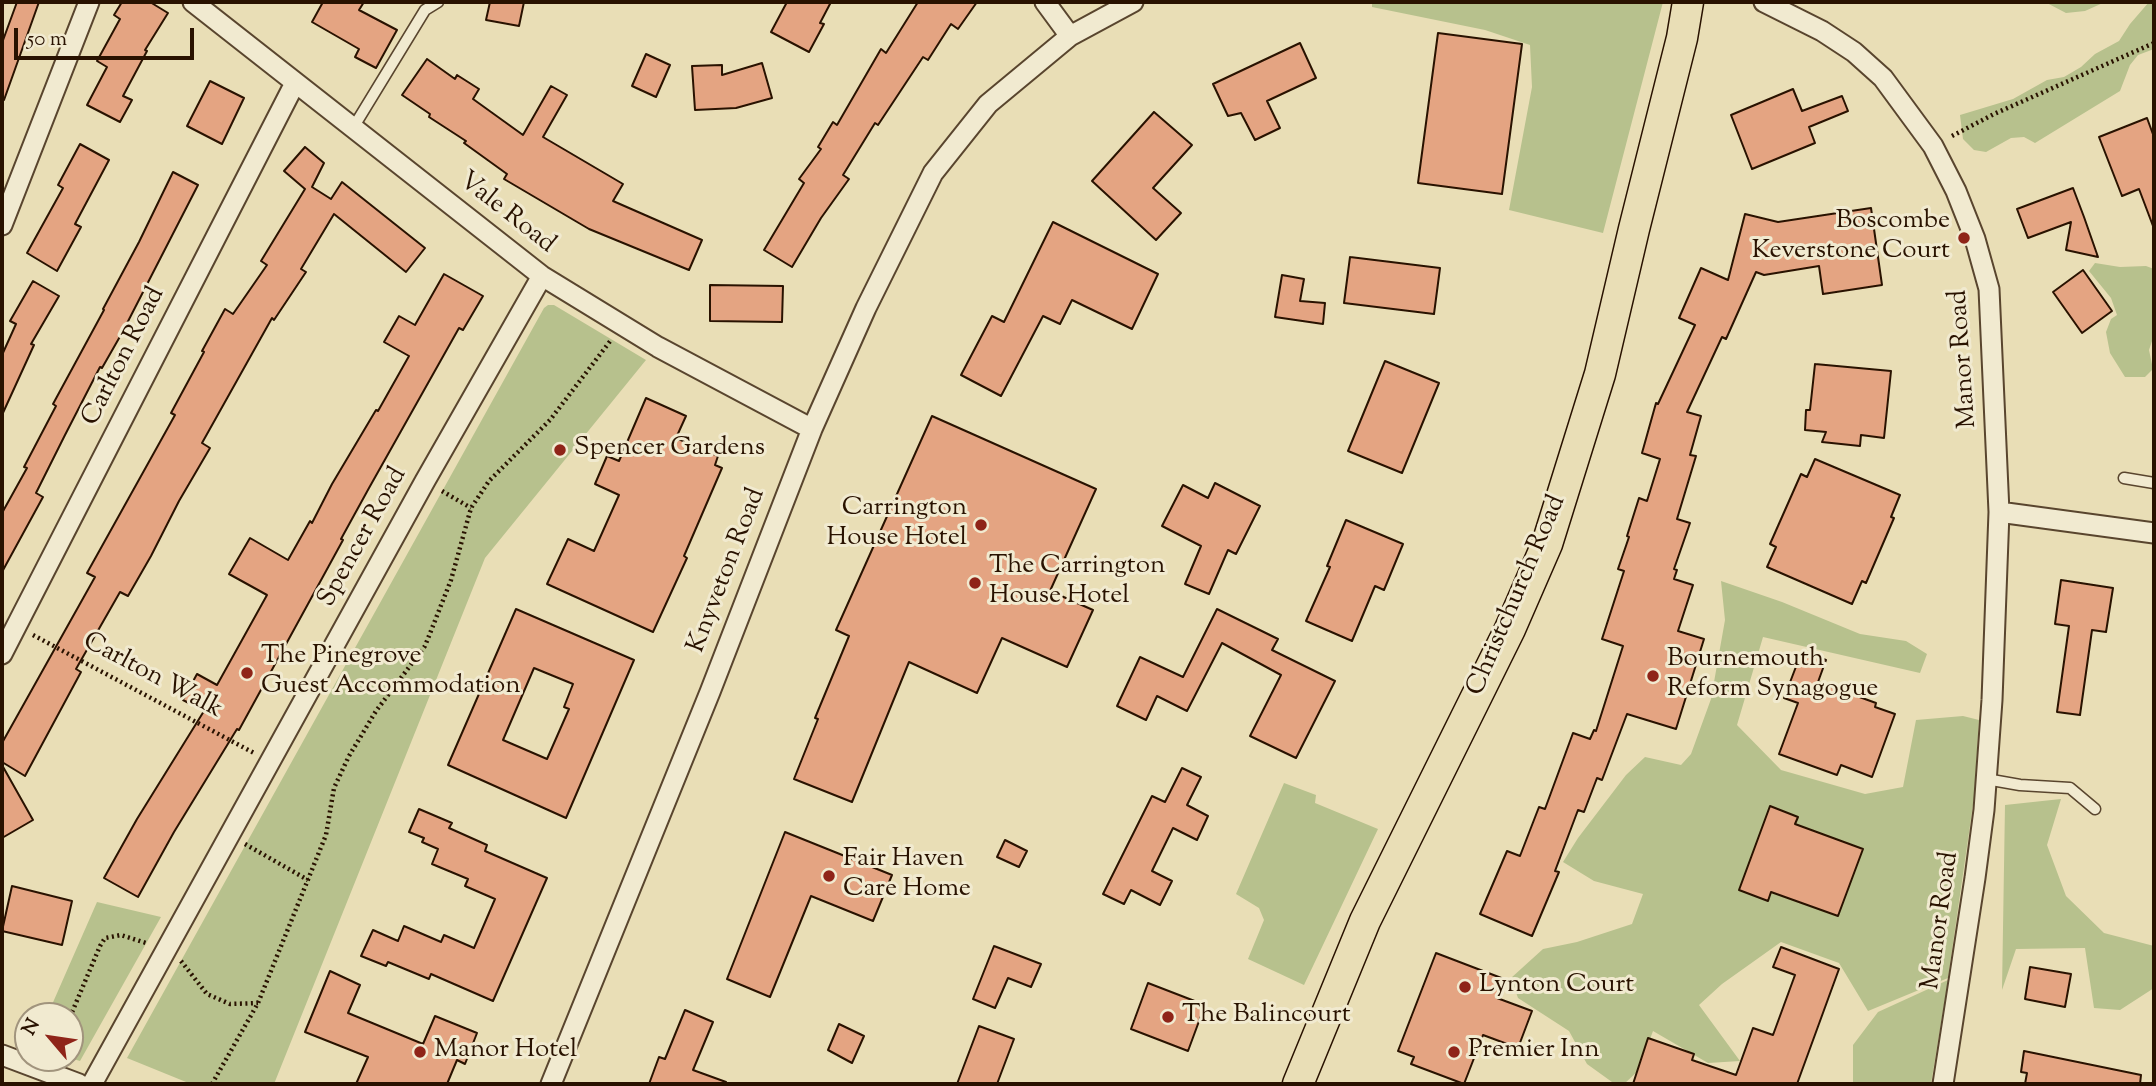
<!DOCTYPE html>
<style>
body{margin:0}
#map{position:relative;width:2156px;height:1086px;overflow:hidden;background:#e9deb6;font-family:"Sorts Mill Goudy",serif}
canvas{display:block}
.frame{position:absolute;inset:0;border:4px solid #291200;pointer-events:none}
.north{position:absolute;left:14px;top:1002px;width:70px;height:70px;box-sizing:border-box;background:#f1ead0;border:2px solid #a1947d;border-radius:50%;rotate:299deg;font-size:19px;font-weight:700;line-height:28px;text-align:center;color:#291200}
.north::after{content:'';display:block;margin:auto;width:24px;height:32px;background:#8f2418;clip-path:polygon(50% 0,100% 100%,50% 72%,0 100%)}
.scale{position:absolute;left:14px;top:28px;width:180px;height:32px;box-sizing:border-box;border:4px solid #291200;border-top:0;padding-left:9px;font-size:21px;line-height:24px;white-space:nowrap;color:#291200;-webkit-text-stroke:5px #f1ead0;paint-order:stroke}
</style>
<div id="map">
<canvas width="2156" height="1086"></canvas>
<div class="frame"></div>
<div class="north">N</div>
<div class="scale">50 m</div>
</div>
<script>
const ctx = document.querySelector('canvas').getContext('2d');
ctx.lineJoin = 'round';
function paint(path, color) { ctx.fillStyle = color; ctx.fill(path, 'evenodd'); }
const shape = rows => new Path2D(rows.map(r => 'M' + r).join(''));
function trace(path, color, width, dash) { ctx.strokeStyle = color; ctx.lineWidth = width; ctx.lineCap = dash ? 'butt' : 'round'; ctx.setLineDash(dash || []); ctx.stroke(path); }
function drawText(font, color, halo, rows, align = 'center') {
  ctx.font = font + ' "Sorts Mill Goudy",serif'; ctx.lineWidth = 6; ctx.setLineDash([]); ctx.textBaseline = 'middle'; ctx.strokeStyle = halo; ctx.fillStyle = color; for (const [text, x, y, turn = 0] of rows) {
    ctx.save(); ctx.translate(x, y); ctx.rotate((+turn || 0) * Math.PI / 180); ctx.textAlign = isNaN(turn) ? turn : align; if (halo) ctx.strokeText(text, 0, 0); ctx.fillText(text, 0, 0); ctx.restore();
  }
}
const green = shape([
 [1372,2,1663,2,1603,233,1509,210,1532,87,1530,45,1485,30,1372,7],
 [2045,2,2105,2,2085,11,2066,13],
 [2149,2,2154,2,2154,49,2138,55,2130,65,2120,91,2035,143,2024,137,2011,138,1986,152,1974,150,1963,139,1960,115,2013,99,2047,80,2064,77,2081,67,2095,54,2119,41,2130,24],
 [2095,263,2120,267,2146,266,2154,269,2154,335,2149,350,2153,369,2145,377,2125,377,2110,353,2106,332,2111,319,2117,315,2111,298,2089,271],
 [548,305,554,305,646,360,485,558,274,1084,191,1084,127,1058,544,308],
 [1721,581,1782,602,1860,634,1906,641,1927,654,1920,673,1763,637,1737,725,1781,770,1865,794,1903,787,1916,720,1963,716,1979,720,1974,798,1948,978,1868,1011,1839,963,1781,942,1722,984,1699,1005,1740,1061,1708,1063,1653,1031,1638,1071,1624,1084,1612,1084,1612,1082,1587,1064,1569,1031,1518,998,1511,978,1543,949,1577,942,1632,924,1643,894,1594,881,1563,862,1578,838,1626,775,1645,757,1681,765,1691,754,1711,699,1725,620],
 [1284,783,1316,795,1315,803,1378,829,1304,985,1248,959,1264,920,1259,908,1236,894],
 [2061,799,2047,845,2066,896,2104,933,2154,946,2154,988,2120,1010,2094,1008,2085,948,2016,949,2002,990,2005,805],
 [97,902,161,917,80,1061,70,1058,70,1016,47,1016],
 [1948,980,1931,1084,1853,1084,1853,1045,1878,1012]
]);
const building = shape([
 [17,2,39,2,4,100,2,99,2,43,17,2],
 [122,2,150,2,168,13,145,50,147,51,123,96,132,100,120,122,87,105,107,67,97,61,120,19,114,15,122,2],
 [323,2,364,2,359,10,397,30,376,68,355,57,359,49,312,22,323,2],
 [490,2,524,2,519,26,486,20,490,2],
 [787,2,831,2,820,23,824,24,809,52,771,32,787,2],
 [918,2,977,2,958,29,951,24,928,60,923,57,878,125,875,123,843,175,849,179,821,218,792,267,764,250,804,183,799,179,821,149,818,147,833,122,837,125,881,49,886,53,918,2],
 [1438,33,1522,44,1502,194,1418,183,1438,33],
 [1300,43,1316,78,1267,101,1280,128,1255,140,1241,113,1228,116,1213,84,1300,43],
 [646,54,670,65,656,97,632,86,646,54],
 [427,59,455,79,457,75,479,89,473,99,523,135,551,86,567,95,543,137,623,184,613,201,702,240,689,270,589,229,504,179,507,174,464,143,466,141,429,117,430,114,402,95,427,59],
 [762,63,772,98,736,108,695,110,692,66,722,65,722,75,762,63],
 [210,81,244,98,222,144,187,126,210,81],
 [1793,89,1802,111,1842,96,1848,111,1809,127,1815,143,1752,169,1731,115,1793,89],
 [1154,112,1192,145,1153,188,1181,213,1156,240,1092,181,1154,112],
 [2147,118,2154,137,2154,225,2153,226,2139,189,2122,196,2099,137,2147,118],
 [80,144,109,160,75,224,81,227,57,271,27,253,63,188,58,185,80,144],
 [305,147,324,163,312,187,331,199,342,182,425,248,406,272,334,214,301,269,306,272,274,320,272,318,202,443,210,448,179,501,151,556,128,596,120,592,76,669,81,672,25,776,2,762,2,743,95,577,87,573,175,415,171,413,204,352,202,351,225,309,233,314,267,265,261,261,305,189,284,171,305,147],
 [173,172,198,185,122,333,102,368,100,367,65,435,36,493,43,497,2,572,2,513,27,468,24,467,56,406,53,404,104,310,103,309,139,242,173,172],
 [2073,188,2084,217,2098,257,2066,250,2071,222,2028,238,2017,209,2073,188],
 [1871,208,1882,285,1823,294,1819,266,1764,275,1756,272,1726,339,1722,337,1687,412,1701,416,1690,455,1696,456,1677,519,1690,523,1674,569,1677,570,1674,579,1693,585,1678,631,1704,639,1676,729,1627,714,1602,780,1597,778,1584,812,1578,810,1555,871,1559,872,1532,936,1480,914,1507,851,1520,856,1539,807,1545,809,1573,733,1590,739,1594,730,1596,731,1623,646,1602,639,1624,571,1618,569,1629,537,1627,536,1639,498,1647,501,1660,459,1642,453,1656,403,1658,404,1695,325,1679,318,1701,268,1728,280,1745,214,1778,222,1871,208],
 [1053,222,1158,274,1132,329,1072,300,1060,324,1043,316,1001,396,961,375,992,316,1004,322,1053,222],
 [1350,257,1440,268,1434,314,1344,303,1350,257],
 [2083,270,2112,311,2082,333,2053,292,2083,270],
 [444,274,483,296,463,330,459,328,369,488,341,539,343,540,239,730,237,729,174,832,138,897,104,878,137,819,204,711,183,700,197,674,217,685,267,595,229,574,250,538,288,560,310,521,312,523,332,484,376,410,378,411,409,356,384,342,399,316,415,325,444,274],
 [1282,275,1304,279,1300,301,1325,303,1323,324,1275,317,1282,275],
 [33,281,59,296,31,344,34,345,2,415,2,355,16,324,10,321,33,281],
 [710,285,783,286,782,322,710,321,710,285],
 [1385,361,1439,383,1402,473,1348,451,1385,361],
 [1815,364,1891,371,1884,438,1861,435,1860,446,1822,442,1826,432,1805,430,1806,410,1810,410,1815,364],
 [646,398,686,416,676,438,718,456,715,465,722,468,684,556,687,558,653,632,547,584,568,539,594,551,619,495,595,484,607,456,619,461,646,398],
 [932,416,1096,489,1050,591,1093,610,1067,667,1002,638,977,693,909,662,852,802,794,779,818,719,815,718,849,636,836,630,932,416],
 [1815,459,1900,495,1891,517,1894,518,1866,583,1862,581,1852,604,1767,567,1776,547,1770,544,1801,474,1807,477,1815,459],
 [1215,483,1260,506,1236,554,1228,550,1209,594,1185,584,1201,546,1162,526,1183,485,1208,498,1215,483],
 [1346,520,1403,544,1384,590,1375,586,1352,641,1306,621,1330,567,1327,566,1346,520],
 [2061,580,2113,588,2106,632,2092,630,2080,715,2057,712,2069,626,2055,624,2061,580],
 [516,609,634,660,566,818,448,765,516,609],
 [534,668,573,684,564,707,569,709,547,759,503,740,534,668],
 [1217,609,1278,639,1272,650,1335,681,1296,758,1250,736,1281,675,1222,643,1187,711,1157,696,1146,720,1117,706,1140,657,1183,677,1217,609],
 [1802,651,1826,660,1818,682,1876,703,1875,707,1895,714,1872,777,1841,765,1837,775,1779,754,1798,703,1784,698,1802,651],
 [2,765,33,820,2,838,2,765],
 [1182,768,1201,777,1187,805,1208,816,1197,840,1173,828,1152,871,1172,881,1160,905,1131,890,1124,904,1103,894,1152,796,1165,802,1182,768],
 [1770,806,1798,817,1795,824,1863,849,1838,916,1771,892,1768,901,1739,890,1770,806],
 [419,809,452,823,449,828,487,845,485,851,547,878,493,1001,431,974,429,979,388,962,386,966,361,956,373,930,398,941,404,926,441,942,444,935,474,948,495,899,465,886,468,879,432,864,438,849,422,842,424,838,409,832,419,809],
 [785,832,892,875,873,921,811,896,770,997,727,979,785,832],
 [1005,840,1027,851,1019,867,997,857,1005,840],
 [12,886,72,901,62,945,2,931,12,886],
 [994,946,1041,964,1031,987,1008,978,995,1008,973,999,994,946],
 [1781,947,1839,969,1797,1084,1633,1084,1648,1038,1694,1054,1692,1060,1736,1075,1753,1028,1773,1035,1795,975,1773,967,1781,947],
 [1436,953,1504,979,1497,998,1532,1011,1518,1048,1483,1035,1464,1084,1411,1064,1414,1057,1398,1051,1436,953],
 [2030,967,2071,974,2065,1007,2025,999,2030,967],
 [330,971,360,985,348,1013,423,1044,435,1016,477,1033,465,1064,457,1060,447,1084,356,1084,368,1057,305,1032,330,971],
 [1148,983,1205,1005,1188,1051,1131,1029,1148,983],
 [685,1010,713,1022,693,1070,726,1082,726,1084,649,1084,659,1057,665,1059,685,1010],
 [839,1024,864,1036,852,1063,828,1050,839,1024],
 [979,1026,1014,1039,997,1084,957,1084,979,1026],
 [2024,1051,2141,1075,2140,1084,2025,1084,2027,1073,2021,1072,2024,1051]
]);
const path = shape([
 [1952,136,1994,114,2154,43],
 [442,491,471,508],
 [33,635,254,753],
 [245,844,308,880],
 [181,961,207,994,230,1004,258,1003],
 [70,1017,100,946,105,938,121,935,146,943],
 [212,1084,258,1003,326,835,334,788,349,756,376,711,425,646,451,580,471,508,489,481,550,420,611,340]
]);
const lane = shape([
 [353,128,425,10,438,2],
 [2124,478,2154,483],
 [1986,779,2020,785,2070,788,2095,809]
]);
const street = shape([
 [193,2,542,276,658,347,812,429],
 [1045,2,1070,36],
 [1764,2,1822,31,1854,52,1883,78,1933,146,1956,191,1975,239,1989,289,1999,512,1992,700,1984,810,1975,878,1943,1084],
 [2,225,89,2],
 [1999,512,2154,533],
 [2,654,295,83],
 [2,1055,79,1084],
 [92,1084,425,481,542,276],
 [551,1084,710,692,812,429,866,308,933,173,988,104,1070,36,1133,2]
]);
const primary = shape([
 [1298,1084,1365,921,1510,629,1547,544,1600,374,1634,229,1682,38,1688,2]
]);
const markers = [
 [1964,238,7,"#8f2418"],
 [560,450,7,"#8f2418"],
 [981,525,7,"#8f2418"],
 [975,583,7,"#8f2418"],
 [247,673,7,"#8f2418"],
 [1653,676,7,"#8f2418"],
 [829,876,7,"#8f2418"],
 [1465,987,7,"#8f2418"],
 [1168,1017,7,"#8f2418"],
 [420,1052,7,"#8f2418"],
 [1454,1052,7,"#8f2418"]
];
const streetNames = [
 ["Vale Road",506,214,38],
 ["Carlton Road",125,357,-63],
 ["Manor Road",1965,359,-94],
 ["Spencer Road",364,538,-61],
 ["Knyveton Road",728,571,-69],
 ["Christchurch Road",1518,596,-67],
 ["Carlton Walk",152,677,28],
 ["Manor Road",1942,921,-82]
];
const poiNames = [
 ["Boscombe",1950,223,"right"],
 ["Keverstone Court",1950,253,"right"],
 ["Spencer Gardens",574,450],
 ["Carrington",967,510,"right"],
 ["House Hotel",967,540,"right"],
 ["The Carrington",989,568],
 ["House Hotel",989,598],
 ["The Pinegrove",261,658],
 ["Guest Accommodation",261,688],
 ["Bournemouth",1667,661],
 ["Reform Synagogue",1667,691],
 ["Fair Haven",843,861],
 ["Care Home",843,891],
 ["Lynton Court",1479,987],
 ["The Balincourt",1182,1017],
 ["Manor Hotel",434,1052],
 ["Premier Inn",1468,1052]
];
paint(green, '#b7c18d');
paint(building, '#e4a482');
trace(building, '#291200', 2);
trace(lane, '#59452e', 13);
trace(street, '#59452e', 23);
trace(primary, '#291200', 33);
trace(path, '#291200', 4.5, [2, 3.5]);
trace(lane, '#f1ead0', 10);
trace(street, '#f1ead0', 19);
trace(primary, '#e9deb6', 30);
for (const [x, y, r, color] of markers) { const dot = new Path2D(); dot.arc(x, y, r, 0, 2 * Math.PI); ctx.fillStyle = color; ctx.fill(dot); trace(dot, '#f1ead0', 2.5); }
drawText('26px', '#291200', '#f1ead0', streetNames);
drawText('26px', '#291200', '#f1ead0', poiNames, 'left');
</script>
